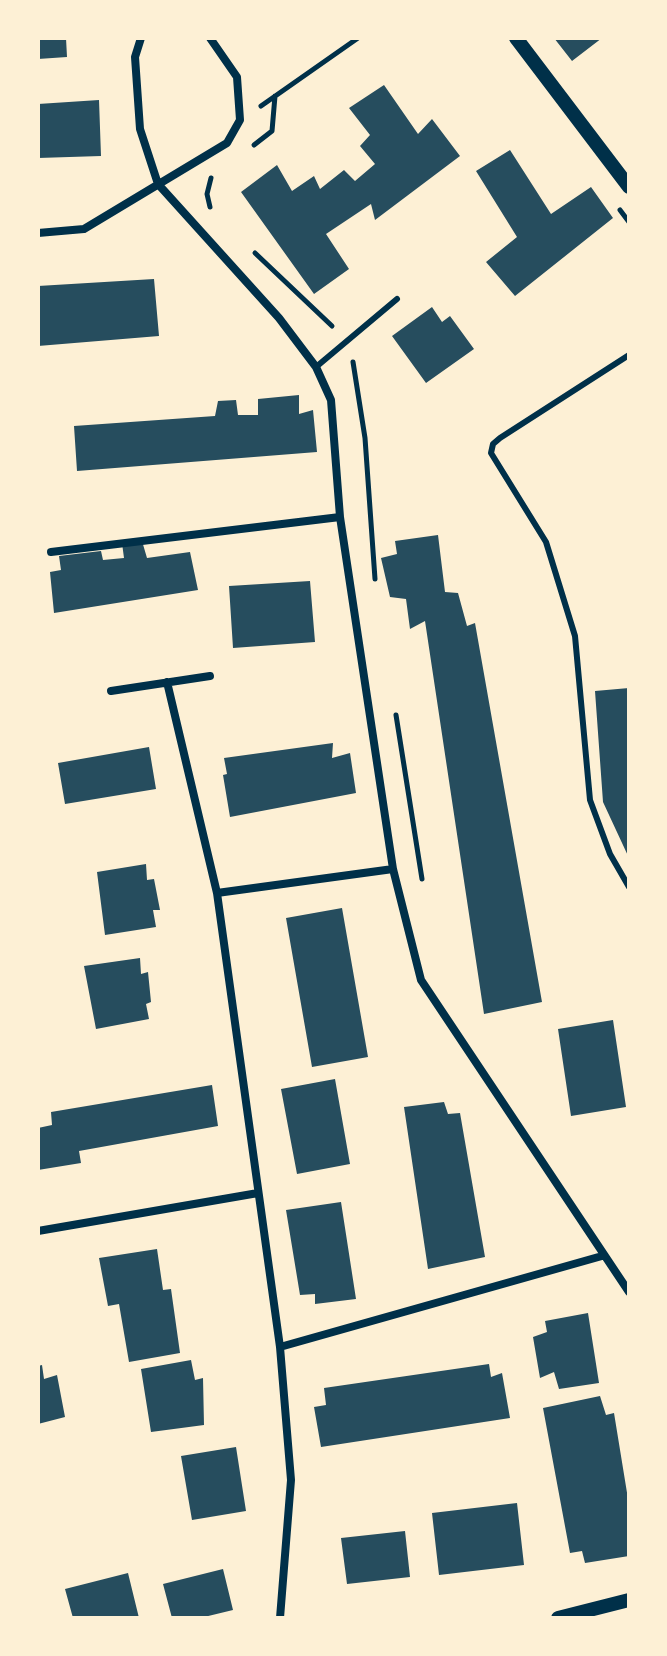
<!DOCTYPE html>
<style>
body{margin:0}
#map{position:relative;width:667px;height:1656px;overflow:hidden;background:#fdf0d5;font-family:"Open Sans",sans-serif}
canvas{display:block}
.frame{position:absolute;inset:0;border:40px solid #fdf0d5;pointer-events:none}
</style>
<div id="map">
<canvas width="667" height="1656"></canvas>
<div class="frame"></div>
</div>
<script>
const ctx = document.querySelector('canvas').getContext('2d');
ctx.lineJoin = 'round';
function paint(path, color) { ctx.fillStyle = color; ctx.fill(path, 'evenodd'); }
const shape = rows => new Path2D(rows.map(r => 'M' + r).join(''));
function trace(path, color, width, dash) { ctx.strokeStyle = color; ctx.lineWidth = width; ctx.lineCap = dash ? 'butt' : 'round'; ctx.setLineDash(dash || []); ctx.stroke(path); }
const building = shape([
 [38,38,66,38,67,57,38,59],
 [554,38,602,38,572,61],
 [384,85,418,134,432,119,460,156,375,220,371,204,326,234,349,269,314,294,241,192,277,165,292,191,314,176,320,189,344,170,355,181,375,164,360,146,370,135,349,108],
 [99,100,101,156,38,158,38,104],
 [510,150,551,214,591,187,613,218,515,296,486,262,517,237,476,171],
 [154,279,159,336,38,346,38,286],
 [432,307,442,322,450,316,474,349,426,383,392,336],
 [299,395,299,414,313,410,317,452,77,471,74,426,215,416,218,401,236,400,238,415,258,415,258,399],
 [438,535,445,592,458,593,467,626,475,623,542,1002,484,1014,425,621,410,629,406,599,390,597,381,558,397,554,395,541],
 [142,541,147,558,190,552,198,590,54,613,50,572,61,570,59,556,101,551,103,560,124,558,122,543],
 [310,581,315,642,233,648,229,586],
 [629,688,629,858,603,802,595,691],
 [333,743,332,758,350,753,356,793,230,817,223,775,227,774,224,758],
 [149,747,156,789,65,804,58,763],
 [146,864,147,880,154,879,160,910,153,910,156,927,105,935,97,872],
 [342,908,368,1057,312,1067,286,918],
 [140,958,141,974,148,972,151,1002,146,1004,149,1019,96,1029,84,966],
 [613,1020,626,1107,571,1116,558,1029],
 [335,1079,350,1164,297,1174,281,1089],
 [212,1085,218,1126,79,1151,81,1163,38,1170,38,1128,52,1125,51,1112],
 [444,1102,448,1114,460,1113,485,1257,428,1269,404,1107],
 [341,1202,356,1299,315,1304,315,1294,300,1295,286,1210],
 [157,1249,163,1290,171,1289,180,1353,129,1362,119,1304,108,1306,99,1258],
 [588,1313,599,1383,559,1389,554,1372,540,1378,533,1337,547,1332,545,1321],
 [191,1360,195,1380,203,1378,204,1425,151,1432,141,1369],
 [489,1364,491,1377,502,1373,510,1418,321,1447,314,1407,326,1405,324,1388],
 [42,1365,44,1379,57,1375,65,1417,38,1424,38,1366],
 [600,1396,606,1415,614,1413,629,1505,629,1556,585,1563,582,1551,570,1553,543,1408],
 [236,1447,246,1511,192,1520,181,1456],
 [517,1503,524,1565,439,1575,432,1513],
 [405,1531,410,1577,347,1584,341,1538],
 [223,1569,233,1610,200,1618,172,1618,163,1584],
 [128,1573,139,1618,73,1618,65,1589]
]);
const path = shape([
 [261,106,358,38],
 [254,145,272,131,275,96],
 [210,207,207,194,211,178],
 [620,210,629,222],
 [255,253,332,326],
 [353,362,365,438,375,579],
 [396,715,422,879]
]);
const service = shape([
 [629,355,500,438,493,444,491,453,546,542,575,636,590,800,610,854,629,887],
 [316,367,397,299]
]);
const minor = shape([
 [141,38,135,57,140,129,158,184,279,318,316,367,331,400,340,517,393,869,421,980,629,1292],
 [38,233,84,229,227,143,240,120,237,77,210,38],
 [51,552,340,517],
 [167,682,217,893,280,1347,291,1480,280,1618],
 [111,691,210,676],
 [217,893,393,869],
 [38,1231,258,1193],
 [280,1347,602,1256]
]);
const tertiary = shape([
 [516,38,629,187],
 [558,1618,629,1600]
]);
paint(building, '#264d5e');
trace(path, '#003049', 5);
trace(service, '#003049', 6);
trace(minor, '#003049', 8);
trace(tertiary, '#003049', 14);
</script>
